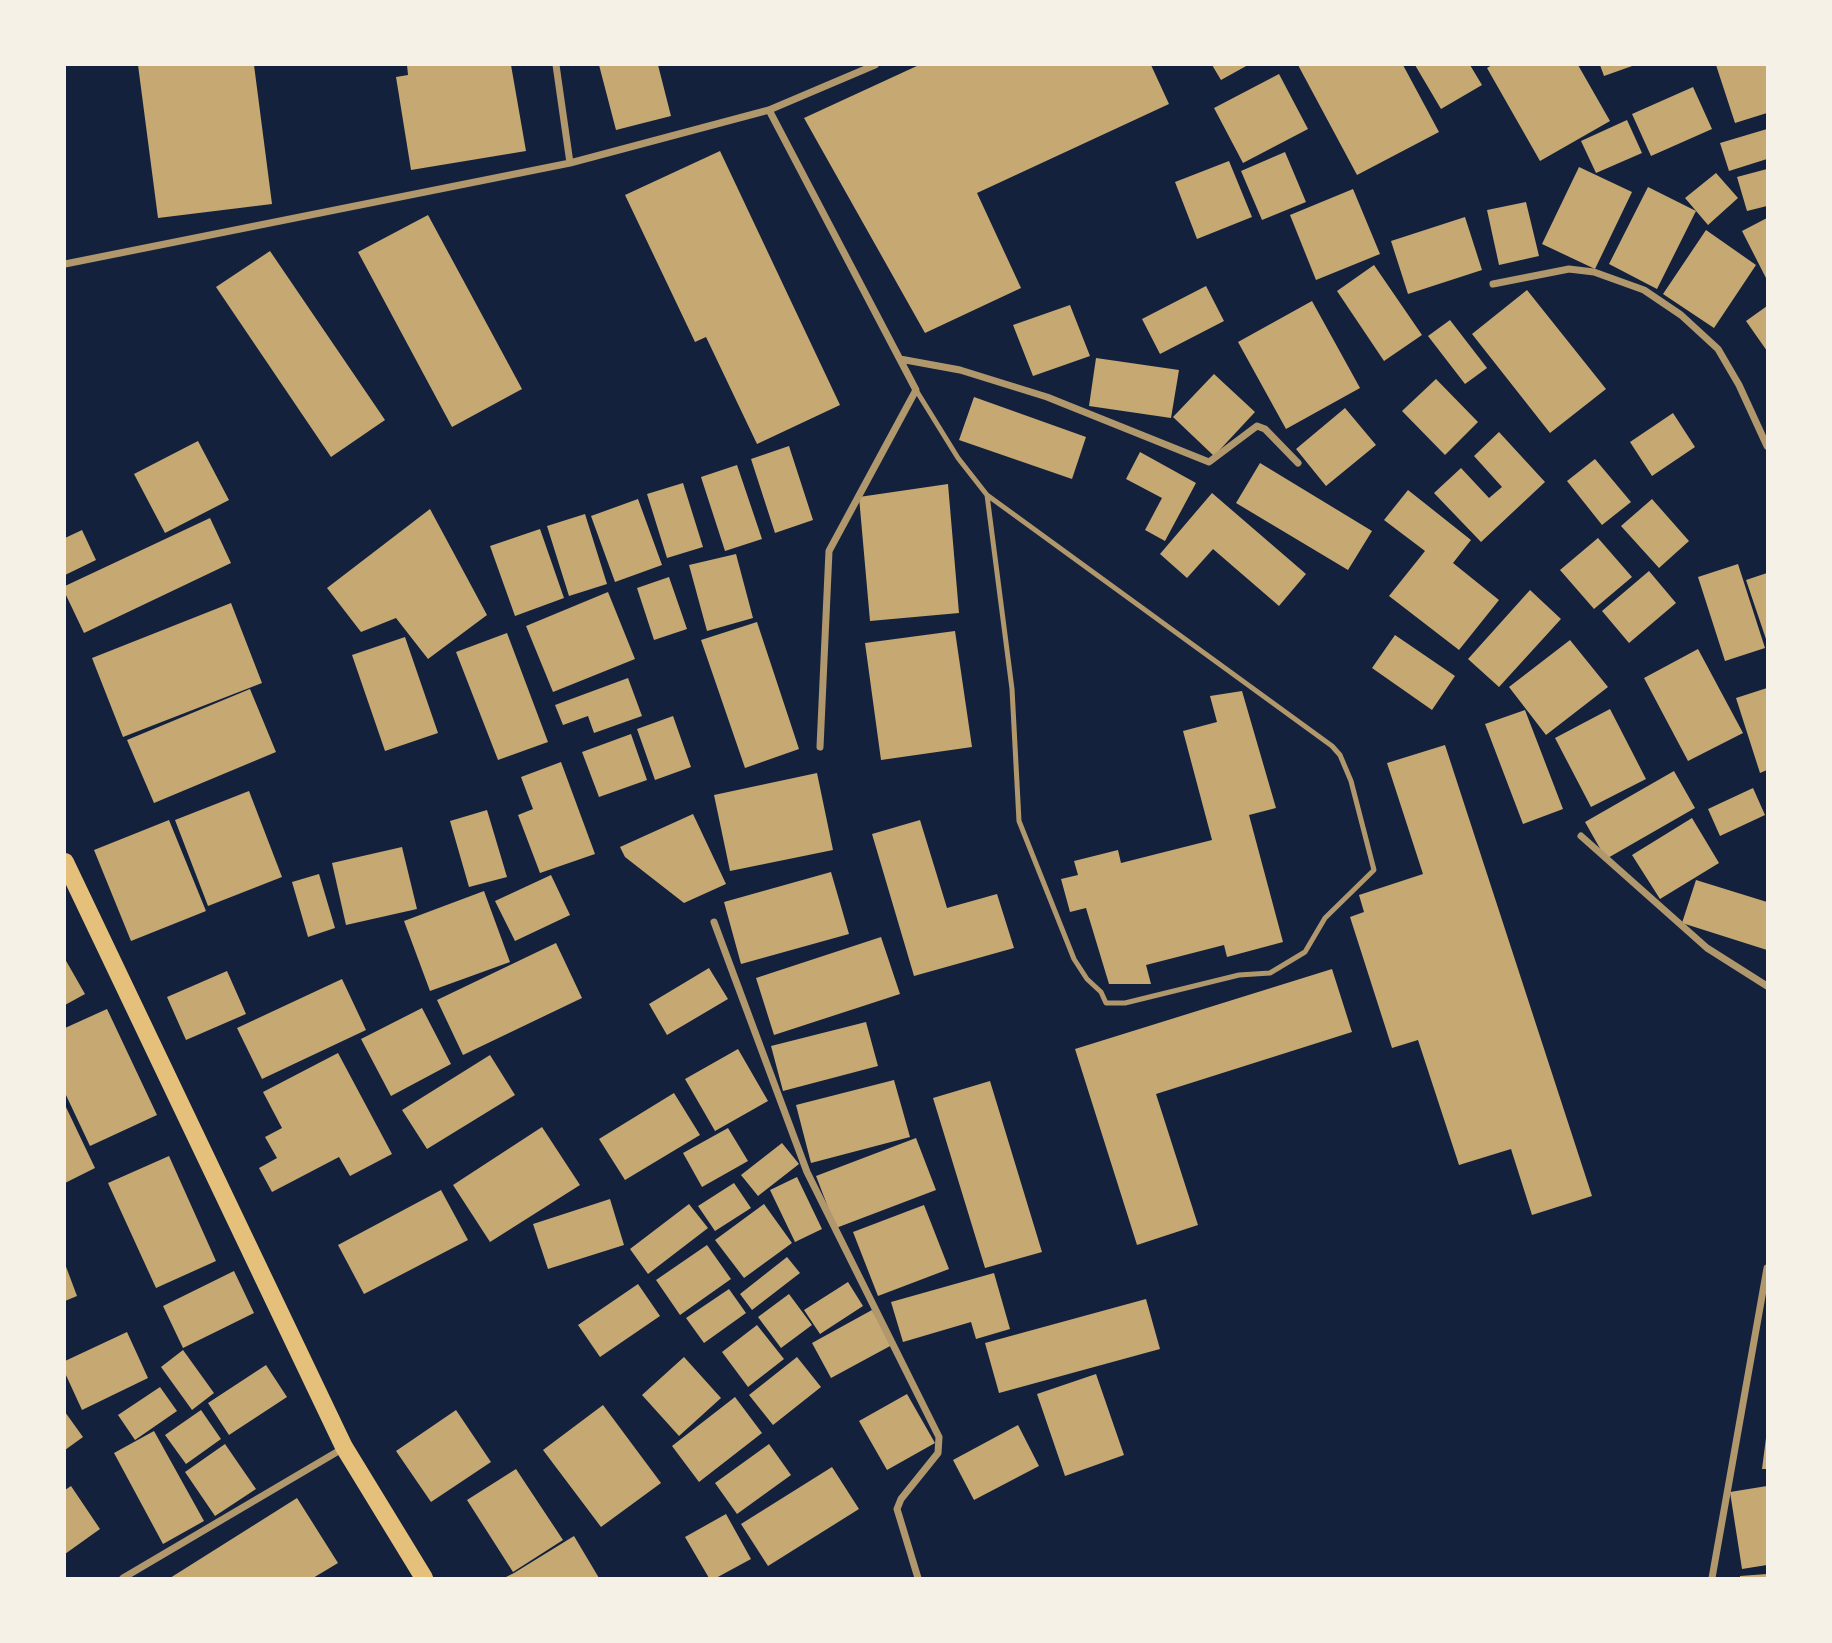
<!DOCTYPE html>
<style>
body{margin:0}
#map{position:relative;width:1832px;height:1643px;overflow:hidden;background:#14213d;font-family:"Noto Sans",sans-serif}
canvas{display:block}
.frame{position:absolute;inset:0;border:66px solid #f6f1e7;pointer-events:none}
</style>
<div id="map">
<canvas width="1832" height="1643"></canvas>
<div class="frame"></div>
</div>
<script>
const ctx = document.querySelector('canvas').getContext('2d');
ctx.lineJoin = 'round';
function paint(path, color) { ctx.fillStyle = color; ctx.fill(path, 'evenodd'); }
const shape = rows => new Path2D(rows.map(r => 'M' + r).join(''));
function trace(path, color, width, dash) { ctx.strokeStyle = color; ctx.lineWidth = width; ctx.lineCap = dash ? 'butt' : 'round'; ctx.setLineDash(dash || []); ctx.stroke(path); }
const building = shape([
 [138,65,254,65,272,204,158,218],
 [407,65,511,65,526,151,411,170,396,77,408,75],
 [599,65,658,65,671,116,616,130],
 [919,65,1151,65,1169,104,977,193,1021,288,925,333,804,118],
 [1212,65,1248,65,1221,80],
 [1298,65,1403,65,1439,132,1357,175],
 [1415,65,1470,65,1482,85,1441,109],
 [1492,65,1578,65,1610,121,1540,161,1487,68],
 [1600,65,1635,65,1604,76],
 [1716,65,1767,65,1767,113,1735,123],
 [1279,74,1308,129,1243,163,1214,108],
 [1693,87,1712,129,1651,156,1632,114],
 [1627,120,1642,153,1596,173,1581,141],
 [1767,129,1767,159,1729,171,1720,143],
 [720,151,840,405,757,444,706,337,695,342,625,195],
 [1285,152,1306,202,1262,220,1241,171],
 [1229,161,1252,217,1197,239,1175,182],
 [1579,167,1632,192,1595,269,1542,244],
 [1767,169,1767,206,1747,211,1737,177],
 [1716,173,1738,198,1708,225,1685,198],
 [1648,187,1696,211,1657,289,1609,264],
 [1353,189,1380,254,1316,280,1290,215],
 [1526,202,1539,256,1499,265,1487,210],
 [428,215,522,389,452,427,358,252],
 [1465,217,1482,270,1408,294,1391,241],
 [1767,218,1767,280,1742,231],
 [1706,230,1756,265,1714,328,1663,294],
 [270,251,385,420,331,457,216,287],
 [1374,265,1422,335,1384,361,1337,291],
 [1206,286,1224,321,1160,354,1142,319],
 [1527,290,1606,389,1550,433,1472,334],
 [1312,301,1360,388,1286,429,1238,342],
 [1070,305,1090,356,1033,376,1013,325],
 [1767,306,1767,351,1746,321],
 [1450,320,1487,368,1465,384,1428,336],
 [1096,358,1179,370,1171,418,1089,406],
 [1214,374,1255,412,1214,456,1173,417],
 [1436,379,1478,422,1445,455,1402,411],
 [974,397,1086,437,1072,479,959,440],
 [1345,408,1376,445,1326,486,1296,449],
 [1673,413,1695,447,1652,476,1630,442],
 [1499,432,1545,482,1481,542,1434,493,1461,468,1489,498,1502,487,1474,456],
 [198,441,229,500,165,533,134,474],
 [789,446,813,520,775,533,751,459],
 [1140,452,1196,483,1165,541,1145,530,1162,498,1126,479],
 [1595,459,1631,502,1602,525,1567,481],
 [1260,463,1372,531,1348,570,1236,503],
 [737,465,762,539,725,551,701,477],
 [683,483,703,547,667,558,647,494],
 [948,484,959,613,870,621,859,497],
 [1408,490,1471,540,1453,563,1499,600,1459,650,1389,596,1425,551,1384,520],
 [1212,493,1306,574,1279,606,1213,549,1187,578,1160,554],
 [638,499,662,565,615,582,591,516],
 [1652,499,1689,541,1659,568,1621,526],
 [430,509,487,615,428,659,396,618,361,632,327,588],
 [585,514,607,584,569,596,547,526],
 [210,518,231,563,84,633,65,593,65,586],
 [540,529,564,598,515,616,490,546],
 [82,530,96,560,65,575,65,538],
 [1598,538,1632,577,1594,609,1560,570],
 [736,554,753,618,707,631,689,565],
 [1738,564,1765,648,1725,661,1698,577],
 [1649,571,1676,603,1629,643,1602,611],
 [1767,573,1767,642,1746,580],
 [669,577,687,629,654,640,637,588],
 [1530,590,1561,619,1499,687,1468,659],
 [608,592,635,659,553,692,526,626],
 [231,603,262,683,123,737,92,658],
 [757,622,799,749,745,768,701,640],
 [955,631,972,747,881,760,865,643],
 [507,633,548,742,498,760,456,652],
 [1395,635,1455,676,1432,710,1372,668],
 [405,637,438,733,385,751,352,655],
 [1570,640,1608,687,1546,735,1509,687],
 [1698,649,1743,733,1688,761,1644,678],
 [628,678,642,716,594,733,588,716,563,725,555,705],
 [1767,688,1767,770,1760,773,1736,698],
 [250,689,276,752,154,803,127,740],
 [1242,691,1276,808,1249,815,1283,942,1227,957,1224,945,1146,965,1151,984,1109,984,1086,908,1070,912,1061,879,1078,875,1074,861,1118,850,1121,863,1212,840,1183,731,1217,722,1210,696],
 [1610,709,1646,779,1591,807,1555,738],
 [1525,710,1563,809,1523,824,1485,724],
 [673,716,691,767,655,780,637,729],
 [631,734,647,780,599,797,582,752],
 [1445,745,1592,1196,1532,1215,1511,1149,1459,1165,1418,1040,1392,1048,1350,917,1364,912,1359,895,1423,874,1387,763],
 [561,762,595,854,540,873,518,815,533,809,521,777],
 [1674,771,1695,808,1606,859,1585,822],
 [817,773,833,850,730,871,714,795],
 [1753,788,1765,815,1720,836,1708,809],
 [249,791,282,877,208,906,175,820],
 [487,810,507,877,469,887,450,821],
 [693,814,726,884,684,903,625,857,620,847],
 [1692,818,1719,863,1660,899,1632,855],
 [169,820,206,911,131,941,94,850],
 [920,820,947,908,997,894,1014,948,914,976,872,834],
 [402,847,417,909,346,925,332,863],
 [831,872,849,934,741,964,724,902],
 [319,874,335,928,308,937,292,882],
 [551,875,570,915,515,941,495,901],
 [1696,880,1767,902,1767,950,1682,923],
 [484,891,510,962,430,991,404,921],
 [881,937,900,994,774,1035,756,978],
 [556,943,582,998,463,1055,437,1000],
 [65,959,85,994,65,1005],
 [709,968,728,999,667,1035,649,1004],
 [1332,969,1352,1032,1156,1094,1198,1225,1137,1245,1075,1049],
 [227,971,246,1014,186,1040,167,997],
 [342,979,366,1030,262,1079,237,1028],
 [422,1008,451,1064,391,1096,361,1039],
 [107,1009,157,1115,90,1146,65,1093,65,1028],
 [866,1022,878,1066,783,1091,771,1046],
 [738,1049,768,1101,715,1131,685,1079],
 [338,1053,392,1154,350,1176,339,1157,272,1192,259,1168,277,1158,265,1137,282,1128,263,1092],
 [490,1055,515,1095,427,1149,402,1110],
 [894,1080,910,1137,811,1163,796,1105],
 [990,1081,1042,1252,985,1268,933,1098],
 [674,1093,700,1135,625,1180,599,1139],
 [65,1105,95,1168,65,1183],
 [542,1127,580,1185,490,1242,453,1185],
 [728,1128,748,1161,702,1187,683,1153],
 [916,1138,936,1190,836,1228,816,1176],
 [782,1143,799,1164,758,1196,741,1175],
 [169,1156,216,1261,156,1288,108,1183],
 [797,1177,822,1229,795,1242,770,1190],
 [734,1183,751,1208,715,1231,698,1206],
 [441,1190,468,1240,364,1294,338,1245],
 [610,1199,624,1245,548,1269,533,1224],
 [689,1204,708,1228,648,1274,630,1249],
 [764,1204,792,1243,744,1278,715,1240],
 [924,1205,949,1269,878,1296,853,1232],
 [707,1245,731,1279,680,1315,656,1280],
 [787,1257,800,1273,752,1310,740,1294],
 [65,1264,77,1296,65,1301],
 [234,1271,254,1313,183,1348,163,1306],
 [994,1273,1010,1329,976,1339,971,1322,903,1342,891,1302],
 [848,1282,863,1306,820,1334,804,1310],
 [638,1284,660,1316,600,1357,578,1325],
 [729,1289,746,1313,704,1343,686,1318],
 [789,1294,812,1325,781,1348,758,1317],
 [1146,1299,1160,1349,999,1393,985,1343],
 [872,1310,892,1345,831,1378,812,1343],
 [757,1325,784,1359,748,1387,722,1352],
 [127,1332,148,1378,82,1410,65,1373,65,1361],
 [183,1350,214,1393,192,1410,161,1367],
 [684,1357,721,1398,679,1436,642,1395],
 [797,1357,821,1387,773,1425,749,1395],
 [266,1365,287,1397,229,1435,208,1403],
 [1096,1374,1124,1455,1065,1476,1037,1394],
 [160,1387,177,1411,135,1440,118,1415],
 [907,1394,935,1443,887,1470,859,1421],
 [735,1397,762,1433,699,1482,672,1446],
 [603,1405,661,1483,601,1527,543,1450],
 [201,1410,221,1439,186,1464,165,1435],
 [456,1410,491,1462,431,1502,396,1451],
 [65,1412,83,1437,65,1450],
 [1018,1425,1039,1466,974,1500,953,1460],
 [154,1431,204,1521,163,1544,114,1453],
 [1766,1438,1767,1438,1767,1469,1762,1469],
 [225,1444,256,1489,215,1516,185,1472],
 [769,1444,791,1475,737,1514,715,1483],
 [832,1467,859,1509,768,1566,741,1524],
 [516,1469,563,1540,513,1572,467,1500],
 [71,1486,100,1529,65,1554,65,1490],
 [1767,1486,1767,1565,1742,1569,1730,1492],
 [297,1498,338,1563,313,1578,170,1578],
 [726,1514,751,1559,716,1578,709,1578,685,1537],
 [574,1536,599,1578,504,1578,514,1573],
 [1767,1574,1767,1578,1740,1578,1740,1576]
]);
const service = shape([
 [916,390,958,458,987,495,1332,746,1340,755,1351,781,1374,870,1325,918,1305,952,1270,973,1239,975,1125,1003,1106,1003,1101,992,1087,979,1074,959,1019,821,1012,689,987,495]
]);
const minor = shape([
 [556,65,570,163],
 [769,110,916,390,829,551,820,747],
 [65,264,570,163,769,110,875,65],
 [1493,284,1569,269,1594,272,1644,290,1681,315,1718,349,1739,385,1767,446],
 [900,359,960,370,1047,397,1209,462,1257,426,1265,429,1298,463],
 [1581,836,1707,948,1767,986],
 [714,922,807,1172,939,1437,938,1453,901,1499,897,1509,918,1578],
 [123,1578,342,1449],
 [1712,1578,1767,1268]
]);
const primary = shape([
 [65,862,344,1447,424,1578]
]);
paint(building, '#c6a872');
trace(service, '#b1986c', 5);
trace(minor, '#b1986c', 7);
trace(primary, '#e5c07b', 18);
</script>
